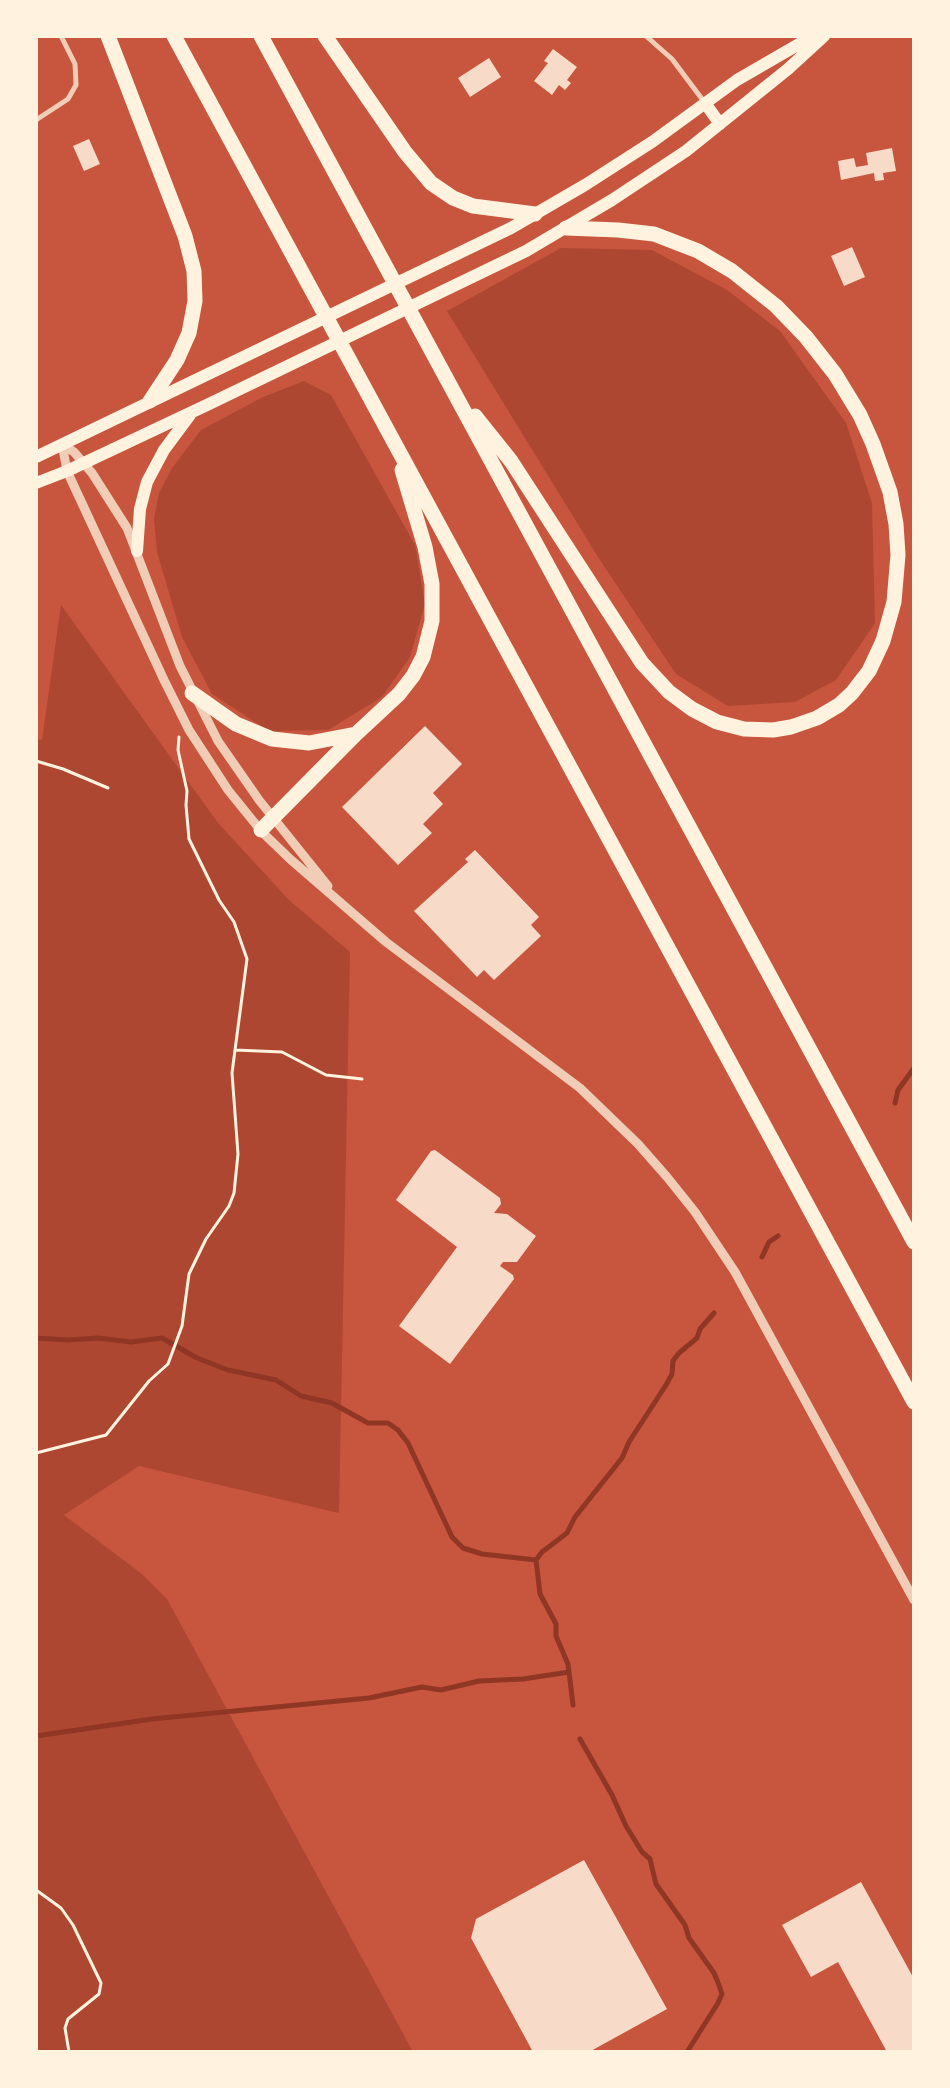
<!DOCTYPE html>
<style>
body{margin:0}
#map{position:relative;width:950px;height:2088px;overflow:hidden;background:#c8553d;font-family:Quicksand,sans-serif}
canvas{display:block}
.frame{position:absolute;inset:0;border:38px solid #fff3e0;pointer-events:none}
</style>
<div id="map">
<canvas width="950" height="2088"></canvas>
<div class="frame"></div>
</div>
<script>
const ctx = document.querySelector('canvas').getContext('2d');
ctx.lineJoin = 'round';
function paint(path, color) { ctx.fillStyle = color; ctx.fill(path, 'evenodd'); }
const shape = rows => new Path2D(rows.map(r => 'M' + r).join(''));
function trace(path, color, width, dash) { ctx.strokeStyle = color; ctx.lineWidth = width; ctx.lineCap = dash ? 'butt' : 'round'; ctx.setLineDash(dash || []); ctx.stroke(path); }
const green = shape([
 [561,248,652,250,727,290,780,331,846,423,872,503,875,623,836,680,795,702,728,706,676,674,598,557,447,311],
 [304,381,331,395,415,545,425,604,410,657,382,697,328,730,269,731,212,694,182,637,157,552,154,519,159,493,172,468,201,430,263,397],
 [61,605,218,823,289,900,350,952,339,1513,139,1466,64,1515,142,1574,167,1599,413,2052,36,2052,36,739,42,740]
]);
const stream = shape([
 [895,1103,898,1090,914,1068],
 [762,1257,769,1242,778,1236],
 [36,1338,68,1340,98,1338,131,1342,162,1338,197,1358,228,1370,276,1380,301,1396,332,1403,368,1423,388,1423,398,1430,408,1443,452,1537,463,1548,482,1554,536,1560],
 [569,1672,573,1705],
 [36,1736,152,1719,369,1698,422,1687,441,1690,479,1681,523,1679,569,1672,568,1664,556,1636,556,1624,540,1594,536,1560,542,1552,567,1533,575,1517,622,1458,629,1442,666,1385,672,1374,673,1361,679,1353,697,1338,700,1329,714,1313],
 [580,1739,612,1795,626,1826,642,1852,650,1859,656,1884,685,1925,689,1938,714,1973,719,1985,722,1994,718,2003,687,2052]
]);
const building = shape([
 [553,49,577,67,567,80,571,83,565,90,559,85,552,95,534,81,548,63,544,61],
 [489,58,501,77,470,97,458,78],
 [89,139,100,164,84,171,73,146],
 [892,148,896,171,883,173,884,180,875,181,874,173,841,180,838,161,854,158,856,167,868,165,866,153],
 [852,247,865,277,844,286,831,256],
 [425,726,462,764,433,793,443,804,423,824,432,833,398,865,342,807],
 [475,850,539,917,531,925,541,936,494,980,484,970,477,977,414,911,468,862,465,859],
 [435,1150,500,1198,501,1204,494,1213,507,1214,536,1236,517,1262,503,1262,500,1266,513,1275,514,1279,450,1364,399,1326,457,1247,396,1200,431,1151],
 [584,1860,667,2009,589,2052,533,2052,471,1938,476,1919],
 [861,1882,914,1979,914,2052,887,2052,838,1962,811,1977,782,1925]
]);
const path = shape([
 [36,761,63,769,108,788],
 [235,1050,282,1052,326,1075,362,1079],
 [36,1453,106,1435,149,1381,168,1364,182,1326,189,1274,206,1239,229,1206,234,1193,238,1154,232,1073,247,959,234,922,219,900,189,839,186,805,187,791,178,750,179,737],
 [36,1890,61,1908,73,1925,101,1983,99,1994,68,2019,65,2028,69,2052]
]);
const minor = shape([
 [646,36,672,59,705,103],
 [36,120,68,99,76,85,75,64,61,36]
]);
const tertiary = shape([
 [62,444,67,471,164,680,189,730,228,790,262,832,290,859,386,942,580,1088,638,1144,667,1177,695,1212,735,1272,914,1600],
 [62,444,74,452,92,473,127,528,180,666,218,741,259,800,328,886]
]);
const primary = shape([
 [705,103,720,124],
 [36,457,511,228,585,185,652,142,737,80,813,36],
 [36,483,67,471,209,404,526,251,612,200,686,151,788,69,824,36],
 [137,551,140,509,147,482,164,450,190,415]
]);
const motorway = shape([
 [108,36,185,236,194,271,195,301,189,333,177,360,150,401],
 [174,36,914,1402],
 [261,36,914,1242],
 [325,36,405,152,431,183,453,198,473,206,535,214],
 [475,416,511,461,642,663,669,692,692,709,717,722,744,729,773,730,791,727,817,718,839,705,852,693,869,671,883,641,894,602,898,555,896,524,890,492,873,444,860,415,835,374,806,337,776,306,732,271,698,251,654,234,618,230,566,228],
 [192,693,236,724,272,739,309,743,356,734],
 [261,830,356,734,399,694,413,676,423,657,432,621,432,584,425,547,402,470]
]);
paint(green, '#ae4732');
trace(stream, '#8f3625', 5);
paint(building, '#f7dbc8');
trace(path, '#fff3e0', 3);
trace(minor, '#f1ccb7', 5);
trace(tertiary, '#f1ccb7', 9);
trace(primary, '#fff3e0', 12);
trace(motorway, '#fff3e0', 15);
</script>
